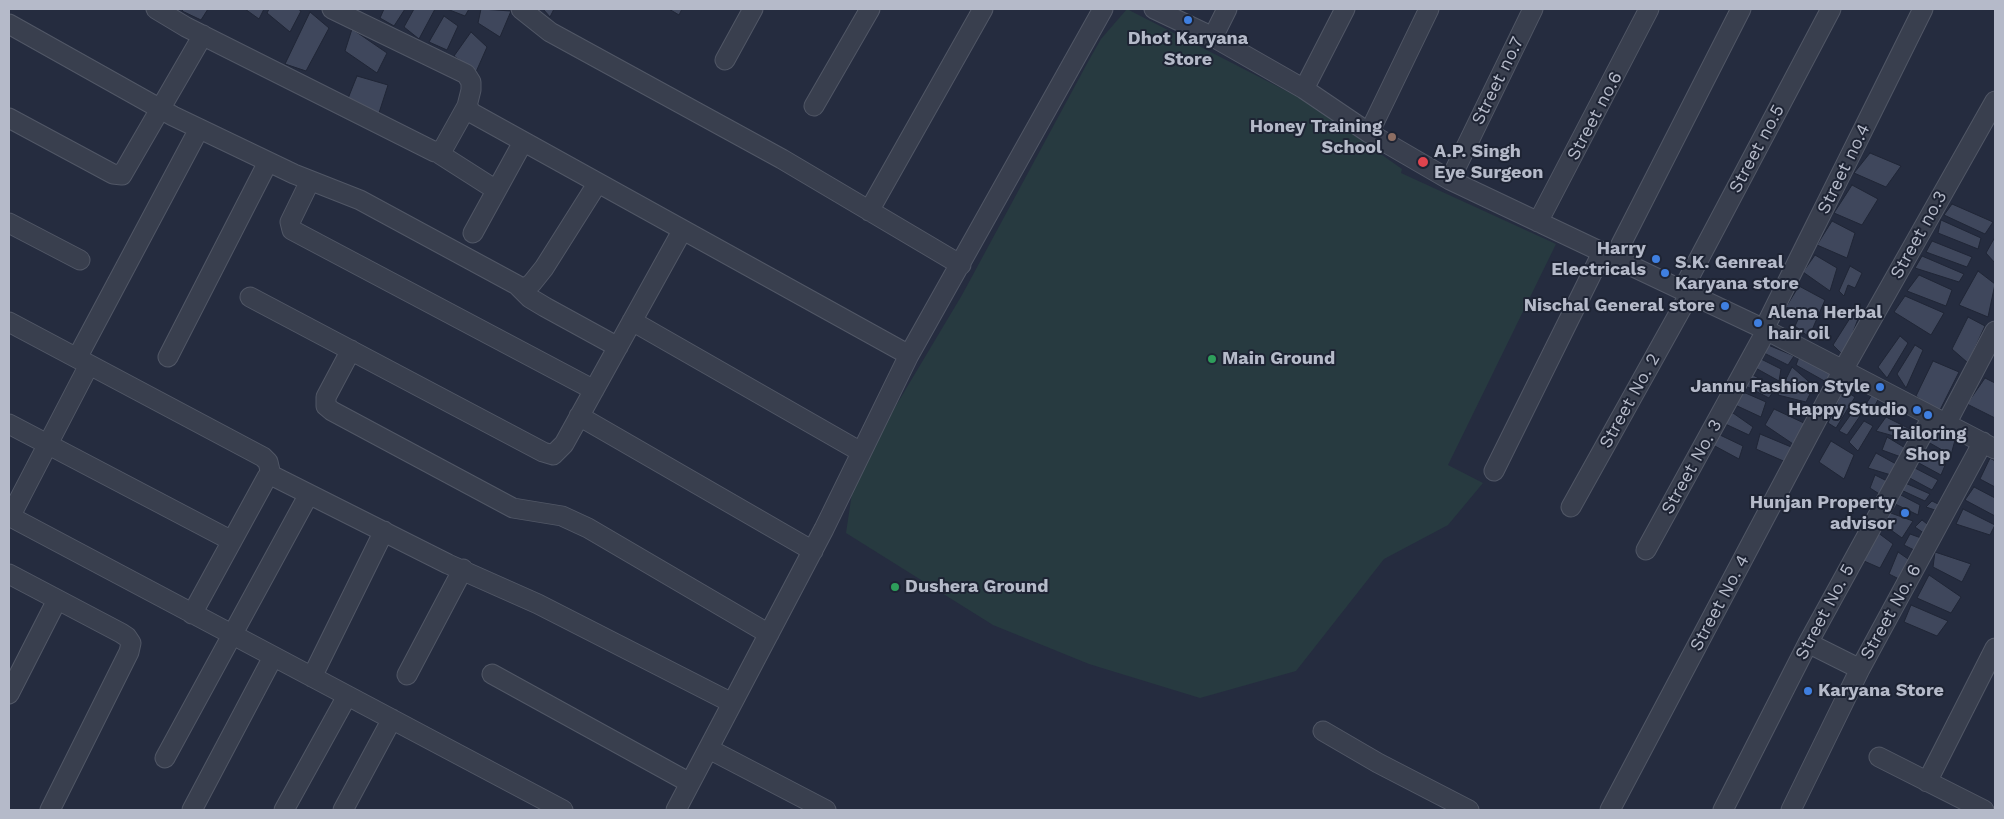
<!DOCTYPE html>
<style>
body{margin:0}
#map{position:relative;width:2004px;height:819px;overflow:hidden;background:#252c3f;font-family:"Work Sans",sans-serif}
canvas{display:block}
.frame{position:absolute;inset:0;border:10px solid #b5bac9;pointer-events:none}
</style>
<div id="map">
<canvas width="2004" height="819"></canvas>
<div class="frame"></div>
</div>
<script>
const ctx = document.querySelector('canvas').getContext('2d');
ctx.lineJoin = 'round';
function paint(path, color) { ctx.fillStyle = color; ctx.fill(path, 'evenodd'); }
const shape = rows => new Path2D(rows.map(r => 'M' + r).join(''));
function trace(path, color, width, dash) { ctx.strokeStyle = color; ctx.lineWidth = width; ctx.lineCap = dash ? 'butt' : 'round'; ctx.setLineDash(dash || []); ctx.stroke(path); }
function drawText(font, color, halo, rows, align = 'center') {
  ctx.font = font + ' "Work Sans",sans-serif'; ctx.lineWidth = 4; ctx.setLineDash([]); ctx.textBaseline = 'middle'; ctx.strokeStyle = halo; ctx.fillStyle = color; for (const [text, x, y, turn = 0] of rows) {
    ctx.save(); ctx.translate(x, y); ctx.rotate((+turn || 0) * Math.PI / 180); ctx.textAlign = isNaN(turn) ? turn : align; if (halo) ctx.strokeText(text, 0, 0); ctx.fillText(text, 0, 0); ctx.restore();
  }
}
const green = shape([
 [1127,9,1304,100,1402,169,1401,173,1556,244,1448,465,1483,483,1448,525,1384,559,1296,671,1200,698,1089,664,993,625,846,533,852,493,885,424,962,295,1089,60,1101,39]
]);
const building = shape([
 [184,9,208,9,201,20,182,11,184,9],
 [245,9,264,9,259,19,245,9],
 [269,9,298,9,301,11,290,32,267,13,269,9],
 [384,9,405,9,394,26,380,18,384,9],
 [414,9,435,9,419,39,404,27,414,9],
 [447,9,469,9,465,16,447,9],
 [481,9,511,11,500,37,478,23,481,9],
 [543,9,554,9,550,17,543,9],
 [669,9,682,9,679,15,669,9],
 [310,12,329,28,306,71,285,64,310,12],
 [444,16,458,26,447,50,429,42,444,16],
 [352,29,387,53,377,73,345,51,352,29],
 [471,32,487,47,476,72,454,56,471,32],
 [357,76,388,85,378,116,347,101,357,76],
 [1870,153,1901,166,1886,187,1854,173,1870,153],
 [1852,185,1878,199,1862,225,1834,213,1852,185],
 [1952,204,1993,222,1985,234,1944,215,1952,204],
 [1941,220,1981,238,1978,249,1938,233,1941,220],
 [1832,221,1855,233,1847,258,1817,245,1832,221],
 [1995,237,1995,263,1986,253,1995,237],
 [1932,241,1972,257,1967,267,1926,252,1932,241],
 [1815,255,1837,268,1830,291,1803,272,1815,255],
 [1922,256,1964,274,1959,282,1915,268,1922,256],
 [1850,266,1862,273,1855,288,1848,285,1844,296,1839,291,1850,266],
 [1978,271,1995,284,1988,317,1959,305,1978,271],
 [1919,275,1952,290,1946,306,1907,291,1919,275],
 [1799,286,1825,300,1809,337,1795,326,1801,313,1786,307,1799,286],
 [1905,296,1944,313,1931,335,1894,312,1905,296],
 [1852,315,1858,319,1844,356,1833,345,1852,315],
 [1968,317,1985,326,1968,363,1952,349,1968,317],
 [1900,336,1908,343,1887,378,1878,367,1900,336],
 [1766,344,1794,356,1788,365,1762,352,1766,344],
 [1915,345,1923,350,1906,388,1897,374,1915,345],
 [1799,357,1835,372,1828,383,1796,365,1799,357],
 [1761,359,1781,369,1779,381,1752,366,1761,359],
 [1933,361,1959,372,1938,414,1916,396,1933,361],
 [1792,367,1814,386,1806,402,1778,395,1792,367],
 [1751,374,1776,387,1769,398,1742,384,1751,374],
 [1985,378,1995,383,1995,418,1967,404,1985,378],
 [1843,390,1855,397,1836,428,1828,423,1843,390],
 [1741,391,1766,402,1761,417,1733,404,1741,391],
 [1873,393,1880,396,1873,409,1866,404,1873,393],
 [1774,409,1806,424,1796,446,1765,425,1774,409],
 [1854,410,1862,413,1847,435,1839,431,1854,410],
 [1733,413,1753,427,1749,435,1721,422,1733,413],
 [1886,417,1912,430,1908,440,1876,431,1886,417],
 [1864,421,1873,426,1858,451,1849,442,1864,421],
 [1933,432,1955,440,1951,455,1928,442,1933,432],
 [1760,434,1796,449,1788,463,1756,449,1760,434],
 [1720,435,1743,446,1739,459,1713,445,1720,435],
 [1887,437,1907,449,1901,457,1882,450,1887,437],
 [1831,441,1854,455,1844,479,1819,462,1831,441],
 [1876,453,1896,464,1891,475,1868,468,1876,453],
 [1923,453,1946,463,1941,475,1917,462,1923,453],
 [1990,458,1995,461,1995,487,1980,479,1990,458],
 [1913,467,1938,480,1932,490,1906,476,1913,467],
 [1875,475,1887,481,1881,495,1870,488,1875,475],
 [1903,482,1930,494,1925,501,1899,489,1903,482],
 [1974,487,1995,498,1995,516,1965,500,1974,487],
 [1897,493,1920,505,1918,515,1893,503,1897,493],
 [1932,501,1944,507,1941,512,1926,507,1932,501],
 [1963,509,1995,525,1990,535,1956,524,1963,509],
 [1888,512,1913,521,1902,538,1880,522,1888,512],
 [1922,520,1931,527,1928,536,1915,527,1922,520],
 [1877,532,1893,544,1880,568,1864,561,1877,532],
 [1910,534,1924,539,1918,552,1904,545,1910,534],
 [1898,552,1911,561,1903,581,1889,574,1898,552],
 [1935,552,1971,564,1962,582,1933,567,1935,552],
 [1929,575,1961,597,1951,613,1917,598,1929,575],
 [1911,605,1948,621,1937,636,1904,622,1911,605]
]);
const street = shape([
 [156,9,186,27,435,152,443,149,467,106],
 [332,9,466,74,471,82,471,90,467,106,472,113,909,355],
 [521,9,550,32,782,159,961,265],
 [1154,9,1213,37,1304,89,1369,133,1450,180,1764,329,1995,449],
 [9,24,173,116,294,174,360,200,517,285,530,298,545,307,618,347],
 [1213,37,1227,9],
 [725,60,753,9],
 [1304,89,1345,9],
 [814,106,870,9],
 [9,118,113,174,122,175,203,35],
 [1369,133,1429,9],
 [438,153,496,190],
 [1450,180,1533,9],
 [310,181,290,222,292,230,594,390],
 [869,211,983,9],
 [1538,222,1649,9],
 [9,223,80,260],
 [473,233,523,142],
 [1614,258,1741,9],
 [1683,289,1831,9],
 [522,290,532,283,544,268,597,184],
 [250,297,543,452,553,455,564,444,682,231],
 [632,321,861,452],
 [9,322,263,457,268,462,271,475],
 [1764,329,1923,9],
 [351,350,326,397,326,406,332,411,513,508,562,516,588,528,769,634],
 [168,357,268,162],
 [77,358,199,129],
 [579,416,813,551],
 [9,424,232,541],
 [1946,424,1995,331],
 [1494,471,1602,253],
 [1571,507,1689,295],
 [9,516,563,810],
 [10,517,89,365],
 [1646,550,1766,331],
 [9,574,121,633,127,637,131,643,129,652,50,810],
 [192,614,267,477,271,475,448,564,538,604,732,703],
 [1808,643,1860,669],
 [492,674,690,783],
 [407,675,463,569],
 [312,677,384,531],
 [9,694,57,600],
 [1323,731,1378,763,1469,810],
 [709,749,826,810],
 [1879,757,1984,810],
 [165,758,309,494],
 [1927,782,1995,648],
 [192,810,273,657],
 [284,810,347,696],
 [343,810,392,719],
 [676,810,824,529,909,355,1103,9],
 [1610,810,1843,370,1995,101],
 [1723,810,1808,643,1932,417],
 [1791,810,1860,669,1983,442]
]);
const markers = [
 [1188,20,5,"#3f7fe0"],
 [1392,137,5,"#8d6e63"],
 [1423,162,6,"#e0444e"],
 [1656,259,5,"#3f7fe0"],
 [1665,273,5,"#3f7fe0"],
 [1725,306,5,"#3f7fe0"],
 [1758,323,5,"#3f7fe0"],
 [1212,359,5,"#2e9e5b"],
 [1880,387,5,"#3f7fe0"],
 [1917,410,5,"#3f7fe0"],
 [1928,415,5,"#3f7fe0"],
 [1905,513,5,"#3f7fe0"],
 [895,587,5,"#2e9e5b"],
 [1808,691,5,"#3f7fe0"]
];
const poiNames = [
 ["Dhot Karyana",1188,39,"center"],
 ["Store",1188,60,"center"],
 ["Honey Training",1382,127],
 ["School",1382,148],
 ["A.P. Singh",1434,152,"left"],
 ["Eye Surgeon",1434,173,"left"],
 ["Harry",1646,249],
 ["Electricals",1646,270],
 ["S.K. Genreal",1675,263,"left"],
 ["Karyana store",1675,284,"left"],
 ["Nischal General store",1715,306],
 ["Alena Herbal",1768,313,"left"],
 ["hair oil",1768,334,"left"],
 ["Main Ground",1222,359,"left"],
 ["Jannu Fashion Style",1870,387],
 ["Happy Studio",1907,410],
 ["Tailoring",1928,434,"center"],
 ["Shop",1928,455,"center"],
 ["Hunjan Property",1895,503],
 ["advisor",1895,524],
 ["Dushera Ground",905,587,"left"],
 ["Karyana Store",1818,691,"left"]
];
const streetNames = [
 ["Street no.7",1498,81,-64],
 ["Street no.6",1595,116,-62],
 ["Street no.5",1757,149,-62],
 ["Street no.4",1844,169,-64],
 ["Street no.3",1919,235,-61],
 ["Street No. 2",1630,401,-61],
 ["Street No. 3",1692,467,-61],
 ["Street No. 4",1720,603,-62],
 ["Street No. 5",1825,612,-62],
 ["Street No. 6",1891,612,-61]
];
paint(green, '#273a40');
paint(building, '#3f475c');
trace(building, '#202636', 1);
trace(street, '#515766', 21);
trace(street, '#393f4e', 19);
for (const [x, y, r, color] of markers) { const dot = new Path2D(); dot.arc(x, y, r, 0, 2 * Math.PI); ctx.fillStyle = color; ctx.fill(dot); trace(dot, '#1e2434', 2); }
drawText('bold 18px', '#b5bac9', '#1e2434', poiNames, 'right');
drawText('18px', '#b5bac9', '#1e2434', streetNames);
</script>
